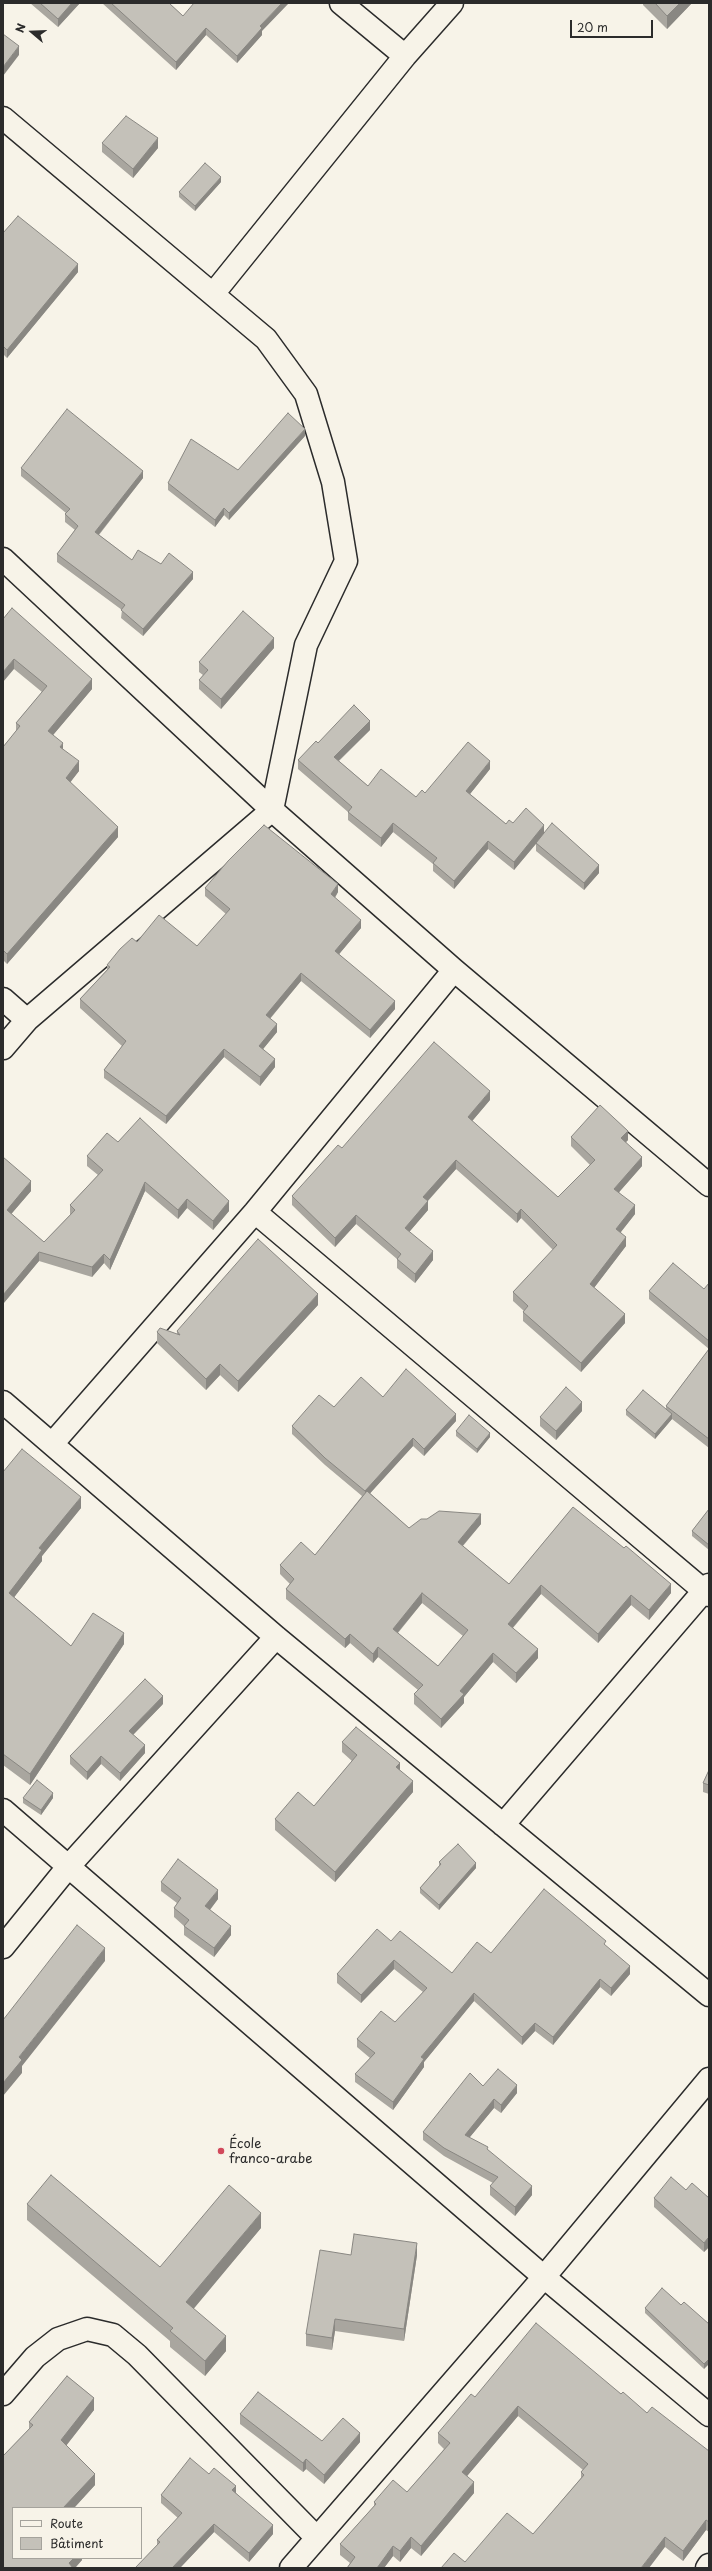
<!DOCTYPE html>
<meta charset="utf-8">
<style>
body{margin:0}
#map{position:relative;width:712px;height:2571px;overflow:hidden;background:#f7f3e8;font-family:"Playpen Sans",sans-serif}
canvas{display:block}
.frame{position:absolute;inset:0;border:4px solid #2b2b2b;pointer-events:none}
.legend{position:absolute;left:12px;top:2507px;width:130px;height:52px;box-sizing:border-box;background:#f7f3e8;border:1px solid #a5a39c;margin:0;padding:5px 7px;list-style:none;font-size:12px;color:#2b2b2b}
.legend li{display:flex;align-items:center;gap:8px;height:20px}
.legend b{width:20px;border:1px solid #a5a39c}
.north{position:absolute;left:12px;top:12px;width:40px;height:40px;-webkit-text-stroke:3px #f7f3e8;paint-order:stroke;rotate:289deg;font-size:11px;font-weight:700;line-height:16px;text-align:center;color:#2b2b2b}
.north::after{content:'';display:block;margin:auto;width:14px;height:18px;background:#2b2b2b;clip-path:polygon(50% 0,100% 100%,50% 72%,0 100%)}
.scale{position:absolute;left:570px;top:20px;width:83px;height:18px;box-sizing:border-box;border:2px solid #2b2b2b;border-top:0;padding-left:5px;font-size:12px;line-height:14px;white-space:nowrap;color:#2b2b2b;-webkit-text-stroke:3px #f7f3e8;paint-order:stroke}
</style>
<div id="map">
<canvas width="712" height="2571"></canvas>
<div class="frame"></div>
<ul class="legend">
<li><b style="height:5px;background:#f7f3e8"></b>Route</li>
<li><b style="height:11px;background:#c4c1b9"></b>Bâtiment</li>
</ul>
<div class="north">N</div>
<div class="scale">20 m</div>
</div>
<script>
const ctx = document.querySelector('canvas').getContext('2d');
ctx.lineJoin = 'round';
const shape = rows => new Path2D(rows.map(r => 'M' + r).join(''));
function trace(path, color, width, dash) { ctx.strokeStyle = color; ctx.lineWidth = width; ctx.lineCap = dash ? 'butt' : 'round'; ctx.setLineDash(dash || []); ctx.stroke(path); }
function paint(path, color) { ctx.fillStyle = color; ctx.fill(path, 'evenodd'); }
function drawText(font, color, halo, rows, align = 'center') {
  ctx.font = font + ' "Playpen Sans",sans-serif'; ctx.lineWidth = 4; ctx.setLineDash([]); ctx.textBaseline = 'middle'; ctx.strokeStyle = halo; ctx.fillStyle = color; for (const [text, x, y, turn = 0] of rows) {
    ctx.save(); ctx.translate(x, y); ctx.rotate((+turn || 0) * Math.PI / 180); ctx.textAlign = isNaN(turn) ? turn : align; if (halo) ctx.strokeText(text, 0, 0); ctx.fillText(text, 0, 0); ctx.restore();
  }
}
const minor = shape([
 [341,3,405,56],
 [3,118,266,339,306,394,333,482,346,561,306,645,272,810,27,1020,3,1048],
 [213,294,405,56,452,3],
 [3,559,272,810,454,970,709,1185],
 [3,999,27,1020],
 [255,1212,709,1595],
 [3,1402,276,1637,709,1995],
 [52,1444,255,1212,454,970],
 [3,1810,544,2277,709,2415],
 [503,1825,709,1585],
 [3,1947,68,1867,276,1637],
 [3,2394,35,2357,58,2339,87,2329,113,2335,137,2355,316,2537],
 [291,2568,544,2277,709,2079],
 [707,2568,709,2565]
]);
const wall = shape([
 [30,3,80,3,58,27],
 [102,3,169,3,183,16,262,31,262,35,237,63,206,35,176,70],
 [643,3,692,3,667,29,643,5],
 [102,143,158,148,133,178,102,152],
 [221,182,195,211,179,197,179,192],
 [3,233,78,272,7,358,4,355,3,356],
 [305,436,229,520,224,515,215,527,168,490,168,483,238,470],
 [21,468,143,478,99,535,132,560,161,564,193,579,143,636,121,618,122,610,57,562,57,554,75,530,65,522,65,514,66,513,21,476],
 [3,619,92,689,53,735,79,771,70,782,118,837,7,964,3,960,3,747,16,731,16,723,42,692,14,669],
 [274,648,221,709,199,689,199,680,203,675,199,672,199,662],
 [370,730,339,761,368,786,416,797,490,769,470,794,506,824,513,823,544,833,599,873,584,890,536,851,536,844,514,870,488,849,454,889,433,871,433,864,393,832,381,847,348,820,348,812,298,769,298,760,318,743],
 [205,888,338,892,335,898,361,928,339,954,395,1009,370,1038,301,981,270,1019,277,1032,263,1049,275,1067,260,1086,224,1057,166,1124,104,1078,104,1070,122,1046,80,1008,80,999,107,970,107,965,137,942,197,946,226,914,205,896],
 [490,1100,472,1121,558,1197,590,1165,571,1146,571,1137,628,1140,626,1142,642,1166,619,1192,635,1214,621,1232,626,1246,594,1288,625,1323,581,1372,523,1321,523,1312,524,1311,513,1301,513,1292,553,1250,521,1218,517,1223,456,1169,428,1201,428,1210,409,1232,433,1260,415,1283,397,1268,397,1259,356,1224,335,1247,292,1205,292,1196,342,1148],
 [118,1142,229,1211,213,1230,187,1208,178,1219,145,1191,110,1270,104,1263,92,1277,39,1261,3,1304,3,1157,31,1191,11,1214,44,1242,70,1215,70,1205,98,1175,87,1166,87,1156],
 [709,1283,709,1448,672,1419,655,1439,626,1415,626,1410,666,1409,666,1406,709,1349,649,1299,649,1291,704,1289],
 [318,1305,238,1392,220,1375,206,1390,157,1343,157,1332,177,1334,177,1331],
 [383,1397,456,1421,424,1456,413,1446,370,1493,409,1528,481,1524,463,1546,509,1584,573,1507,671,1593,649,1620,631,1605,598,1643,541,1594,513,1628,538,1658,516,1683,493,1662,464,1697,464,1703,441,1728,414,1704,414,1694,418,1690,378,1657,373,1663,350,1643,345,1648,286,1599,286,1589,290,1584,280,1574,280,1565,315,1555,362,1496,325,1465,292,1434,292,1426,334,1407],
 [422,1603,463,1636,438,1666,398,1633],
 [582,1411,556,1440,540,1426,540,1417],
 [456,1431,490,1437,477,1453,456,1436],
 [3,1472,81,1508,42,1556,42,1561,14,1597,71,1646,124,1644,30,1785,3,1765],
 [709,1509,709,1550,692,1536,692,1531],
 [163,1704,133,1735,145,1753,120,1781,101,1764,87,1780,70,1764,70,1756],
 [342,1742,400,1770,413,1792,335,1882,275,1830,275,1819,314,1806,352,1761,342,1752],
 [709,1770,709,1794,703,1792,703,1783],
 [23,1798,53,1798,41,1815,23,1803],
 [439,1862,476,1868,439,1910,420,1893,420,1888,439,1866],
 [161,1882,218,1899,210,1910,231,1935,214,1957,184,1935,184,1926,174,1917,174,1908,177,1903,161,1891],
 [391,1941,452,1973,491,1953,606,1946,630,1974,611,1996,600,1987,553,2045,535,2031,522,2045,474,2001,424,2062,424,2067,393,2110,355,2082,355,2074,370,2058,357,2047,357,2039,395,2022,423,1992,394,1969,361,2003,337,1983,337,1974],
 [483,2086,517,2093,501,2113,494,2108,469,2138,488,2150,532,2195,515,2216,490,2195,490,2186,493,2183,444,2156,423,2140,423,2132],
 [686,2190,709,2198,709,2249,708,2248,704,2252,654,2207,654,2198],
 [27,2204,160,2267,261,2228,193,2308,226,2351,205,2376,170,2347,170,2341,27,2220],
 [351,2255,417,2255,404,2341,335,2331,332,2350,306,2346,306,2334],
 [681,2305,709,2324,704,2369,645,2313,645,2308],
 [67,2376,94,2398,94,2410,66,2446,95,2474,95,2485,74,2508,13,2508,13,2558,82,2558,82,2560,75,2568,3,2568,3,2456,29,2429,29,2422],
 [621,2394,647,2413,709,2451,709,2532,706,2530,683,2561,665,2547,465,2562,533,2534,581,2478,581,2472,583,2470,518,2416,467,2476,474,2493,421,2556,411,2548,400,2562,393,2556,384,2568,347,2568,350,2563,340,2555,340,2544,374,2506,374,2502,407,2492,444,2449,438,2443,438,2433,475,2397],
 [240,2414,322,2441,360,2442,324,2484,306,2469,303,2472,240,2424],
 [209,2474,236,2493,273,2534,249,2562,214,2532,180,2568,135,2568,157,2546,157,2540,178,2518,161,2503,161,2495]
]);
const shadedWall = shape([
 [72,3,80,3,58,27,58,19],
 [282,3,289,3,262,31,262,35,237,63,237,56,260,26],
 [680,3,692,3,667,29,667,16],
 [206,28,206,35,176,70,176,62],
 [19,46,19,55,3,76,3,67],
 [158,138,158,148,133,178,133,169],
 [221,177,221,182,195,211,195,206],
 [78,264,78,272,7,358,7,350],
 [305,429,305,436,229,520,229,513],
 [143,471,143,478,95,539,95,532],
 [224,508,224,515,215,527,215,520],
 [193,572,193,579,143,636,143,629],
 [274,638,274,648,221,709,221,699],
 [14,659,14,669,3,682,3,672],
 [92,679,92,689,48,741,48,731],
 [370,721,370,730,334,765,334,757],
 [63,743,63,753,60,747],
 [79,761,79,771,66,788,66,778],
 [490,761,490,769,466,799,466,791],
 [393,823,393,832,381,847,381,838],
 [544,825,544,834,514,870,514,862],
 [118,827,118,837,7,964,7,954],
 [488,841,488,849,454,889,454,881],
 [599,865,599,873,584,890,584,883],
 [338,884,338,892,331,903,331,894],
 [361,920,361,928,335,959,335,951],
 [301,973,301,981,266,1023,266,1015],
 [395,1001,395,1009,370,1038,370,1030],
 [277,1024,277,1032,259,1054,259,1046],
 [224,1049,224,1057,166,1124,166,1116],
 [275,1059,275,1067,260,1086,260,1077],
 [490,1091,490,1100,468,1126,468,1117],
 [628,1131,628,1140,621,1147,621,1138],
 [642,1157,642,1166,614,1198,614,1189],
 [456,1160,456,1169,423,1206,423,1197],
 [31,1181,31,1191,7,1219,7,1210],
 [145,1182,145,1191,110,1270,110,1260],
 [187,1199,187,1208,178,1219,178,1210],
 [229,1201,229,1211,213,1230,213,1221],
 [428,1201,428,1210,405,1237,405,1228],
 [635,1205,635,1214,616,1238,616,1229],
 [521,1209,521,1218,517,1223,517,1214],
 [356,1215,356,1224,335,1247,335,1238],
 [626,1237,626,1246,590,1293,590,1284],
 [433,1251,433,1260,415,1283,415,1274],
 [39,1252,39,1261,3,1304,3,1295],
 [104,1254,104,1263,92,1277,92,1267],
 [318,1294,318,1305,238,1392,238,1381],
 [625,1314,625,1323,581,1372,581,1363],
 [220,1364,220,1375,206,1390,206,1379],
 [582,1402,582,1411,556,1440,556,1431],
 [456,1414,456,1421,424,1456,424,1449],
 [672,1414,672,1419,655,1439,655,1434],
 [490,1433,490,1437,477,1453,477,1449],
 [413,1438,413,1446,365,1499,365,1491],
 [81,1497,81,1508,42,1556,42,1561,9,1604,9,1593,39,1548],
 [481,1514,481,1524,458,1551,458,1542],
 [671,1584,671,1593,649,1620,649,1610],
 [541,1585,541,1594,508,1633,508,1624],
 [422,1593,422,1603,393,1638,393,1629],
 [631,1595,631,1605,598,1643,598,1634],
 [124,1633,124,1644,30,1785,30,1774],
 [350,1634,350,1643,345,1648,345,1639],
 [378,1647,378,1657,373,1663,373,1654],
 [538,1649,538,1658,516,1683,516,1673],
 [493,1653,493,1662,464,1697,464,1703,441,1728,441,1719,460,1691],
 [163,1696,163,1704,129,1739,129,1731],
 [145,1745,145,1753,120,1781,120,1773],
 [101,1756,101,1764,87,1780,87,1772],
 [400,1763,400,1774,396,1767],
 [413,1781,413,1792,335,1882,335,1872],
 [53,1793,53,1798,41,1815,41,1810],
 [476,1863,476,1868,439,1910,439,1905],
 [218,1890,218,1899,205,1916,205,1906],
 [231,1926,231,1935,214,1957,214,1948],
 [105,1948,105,1961,22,2066,22,2073,3,2096,3,2083,19,2057],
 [394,1960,394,1969,361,2003,361,1995],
 [630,1966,630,1974,611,1996,611,1988],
 [600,1979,600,1987,553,2045,553,2037],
 [474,1993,474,2001,424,2062,424,2067,393,2110,393,2102,421,2057],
 [535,2023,535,2031,522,2045,522,2037],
 [517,2085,517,2093,501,2113,501,2105],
 [494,2099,494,2108,465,2143,465,2135],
 [532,2186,532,2195,515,2216,515,2207],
 [261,2213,261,2228,186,2318,186,2302],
 [708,2238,708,2248,704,2252,704,2243],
 [417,2243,417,2255,404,2341,404,2329],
 [335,2319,335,2331,332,2350,332,2338],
 [226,2336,226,2351,205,2376,205,2361],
 [709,2359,709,2364,704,2369,704,2364],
 [94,2398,94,2410,61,2452,61,2440],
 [518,2406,518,2416,462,2482,462,2472],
 [360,2433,360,2442,324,2484,324,2475],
 [306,2459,306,2469,303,2472,303,2463],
 [95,2474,95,2485,74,2508,63,2508],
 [474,2482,474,2493,421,2556,421,2546],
 [236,2486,236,2495,232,2490],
 [706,2520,706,2530,683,2561,683,2551],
 [214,2524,214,2532,180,2568,172,2568],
 [273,2525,273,2534,249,2562,249,2553],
 [411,2537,411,2548,400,2562,400,2551],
 [665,2537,665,2547,649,2568,641,2568],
 [393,2546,393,2556,384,2568,377,2568],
 [74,2558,82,2558,82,2560,75,2568,69,2568,69,2563]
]);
const building = shape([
 [40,3,72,3,58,19,40,3],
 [111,3,169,3,183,16,194,3,282,3,260,26,262,28,237,56,206,28,176,62,111,3],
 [655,3,680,3,667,16,655,3],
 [3,34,19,46,3,67,3,34],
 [126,116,158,138,133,169,102,143,126,116],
 [205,163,221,177,195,206,179,192,205,163],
 [18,216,78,264,7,350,4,347,3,348,3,233,18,216],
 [67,409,143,471,95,532,132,560,138,550,161,564,169,553,193,572,143,629,121,610,125,605,57,554,78,526,65,514,70,509,21,468,67,409],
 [288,413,305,429,229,513,224,508,215,520,168,483,191,439,238,470,288,413],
 [12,608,92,679,48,731,63,743,60,747,79,761,66,778,118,827,7,954,3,950,3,747,20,726,16,723,47,686,14,659,3,672,3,619,12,608],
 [243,611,274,638,221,699,199,680,208,670,199,662,243,611],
 [354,705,370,721,334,757,368,786,381,769,416,797,422,790,425,793,468,742,490,761,466,791,506,824,509,820,513,823,526,808,544,825,514,862,488,841,454,881,433,863,437,858,393,823,381,838,348,812,352,807,298,760,316,741,318,743,354,705],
 [552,823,599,865,584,883,536,843,552,823],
 [264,825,338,884,331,894,361,920,335,951,395,1001,370,1030,301,973,266,1015,277,1024,259,1046,275,1059,260,1077,224,1049,166,1116,104,1070,126,1041,80,999,110,967,107,965,120,949,132,938,137,942,159,915,197,946,230,909,205,888,228,861,264,825],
 [434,1042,490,1091,468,1117,558,1197,595,1160,571,1137,600,1105,628,1131,621,1138,642,1157,614,1189,635,1205,616,1229,626,1237,590,1284,625,1314,581,1363,523,1312,528,1306,513,1292,557,1245,521,1209,517,1214,456,1160,423,1197,428,1201,405,1228,433,1251,415,1274,397,1259,401,1254,356,1215,335,1238,292,1196,338,1145,342,1148,434,1042],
 [140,1118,229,1201,213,1221,187,1199,178,1210,145,1182,110,1260,104,1254,92,1267,39,1252,3,1295,3,1157,31,1181,7,1210,44,1242,75,1210,70,1205,103,1170,87,1156,107,1133,118,1142,140,1118],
 [258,1239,318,1294,238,1381,220,1364,206,1379,157,1332,160,1328,180,1335,177,1331,258,1239],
 [673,1263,704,1289,709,1283,709,1341,649,1291,673,1263],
 [709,1349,709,1439,666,1406,709,1349],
 [406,1369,456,1414,424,1449,413,1438,365,1491,325,1458,292,1426,319,1395,334,1407,361,1377,383,1397,406,1369],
 [566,1387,582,1402,556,1431,540,1417,566,1387],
 [643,1390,672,1414,655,1434,626,1410,643,1390],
 [469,1415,490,1433,477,1449,456,1431,469,1415],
 [22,1449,81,1497,39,1548,42,1550,9,1593,71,1646,93,1613,124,1633,30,1774,3,1754,3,1472,22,1449],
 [367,1491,409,1528,421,1519,427,1519,439,1511,481,1514,458,1542,509,1584,573,1507,624,1548,626,1546,671,1584,649,1610,631,1595,598,1634,541,1585,508,1624,538,1649,516,1673,493,1653,460,1691,464,1694,441,1719,414,1694,423,1685,378,1647,373,1654,350,1634,345,1639,286,1589,294,1579,280,1565,301,1542,315,1555,367,1491],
 [422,1593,468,1630,438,1666,393,1629,422,1593],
 [709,1509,709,1545,692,1531,709,1509],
 [145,1679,163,1696,129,1731,145,1745,120,1773,101,1756,87,1772,70,1756,145,1679],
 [356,1727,400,1763,396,1767,413,1781,335,1872,275,1819,298,1792,314,1806,357,1755,342,1742,356,1727],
 [709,1770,709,1785,703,1783,709,1770],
 [37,1780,53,1793,41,1810,23,1798,37,1780],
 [458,1844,476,1863,439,1905,420,1888,441,1864,439,1862,458,1844],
 [178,1859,218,1890,205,1906,231,1926,214,1948,184,1926,189,1920,174,1908,181,1898,161,1882,178,1859],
 [544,1889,606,1941,604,1944,630,1966,611,1988,600,1979,553,2037,535,2023,522,2037,474,1993,421,2057,424,2059,393,2102,355,2074,375,2053,357,2039,381,2011,395,2022,427,1988,394,1960,361,1995,337,1974,377,1929,391,1941,400,1931,452,1973,477,1942,491,1953,544,1889],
 [77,1925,105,1948,19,2057,22,2060,3,2083,3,2020,77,1925],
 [498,2069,517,2085,501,2105,494,2099,465,2135,488,2147,487,2149,532,2186,515,2207,490,2186,498,2177,444,2148,423,2132,470,2073,483,2086,498,2069],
 [51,2175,160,2267,229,2185,261,2213,186,2302,226,2336,205,2361,170,2331,173,2328,27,2204,51,2175],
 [671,2177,686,2190,692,2183,709,2198,709,2240,708,2238,704,2243,654,2198,671,2177],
 [354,2234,417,2243,404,2329,335,2319,332,2338,306,2334,320,2250,351,2255,354,2234],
 [662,2288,681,2305,684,2302,709,2324,709,2359,704,2364,645,2308,662,2288],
 [536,2323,621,2394,623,2392,647,2413,652,2407,709,2451,709,2522,706,2520,683,2551,665,2537,641,2568,441,2568,454,2553,465,2562,507,2513,533,2534,584,2475,581,2472,588,2464,518,2406,462,2472,474,2482,421,2546,411,2537,400,2551,393,2546,377,2568,347,2568,355,2557,340,2544,376,2504,374,2502,393,2480,407,2492,450,2443,438,2433,471,2394,475,2397,536,2323],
 [67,2376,94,2398,61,2440,95,2474,63,2508,13,2508,13,2558,74,2558,69,2563,73,2568,3,2568,3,2456,33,2425,29,2422,67,2376],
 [258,2392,322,2441,343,2418,360,2433,324,2475,306,2459,303,2463,240,2414,258,2392],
 [190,2458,209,2474,214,2468,236,2486,232,2490,273,2525,249,2553,214,2524,172,2568,135,2568,160,2542,157,2540,182,2513,161,2495,190,2458]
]);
const markers = [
 [221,2151,4,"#d1495b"]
];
const poiNames = [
 ["École",229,2144],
 ["franco-arabe",229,2159]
];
trace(minor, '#2b2b2b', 25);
trace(minor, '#f7f3e8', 22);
paint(wall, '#a9a69f');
paint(shadedWall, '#898782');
paint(building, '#c4c1b9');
trace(building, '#898782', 1);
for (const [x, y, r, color] of markers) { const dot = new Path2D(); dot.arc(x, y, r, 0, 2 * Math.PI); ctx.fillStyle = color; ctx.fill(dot); trace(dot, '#f7f3e8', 1.5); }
drawText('13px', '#2b2b2b', '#f7f3e8', poiNames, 'left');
</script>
